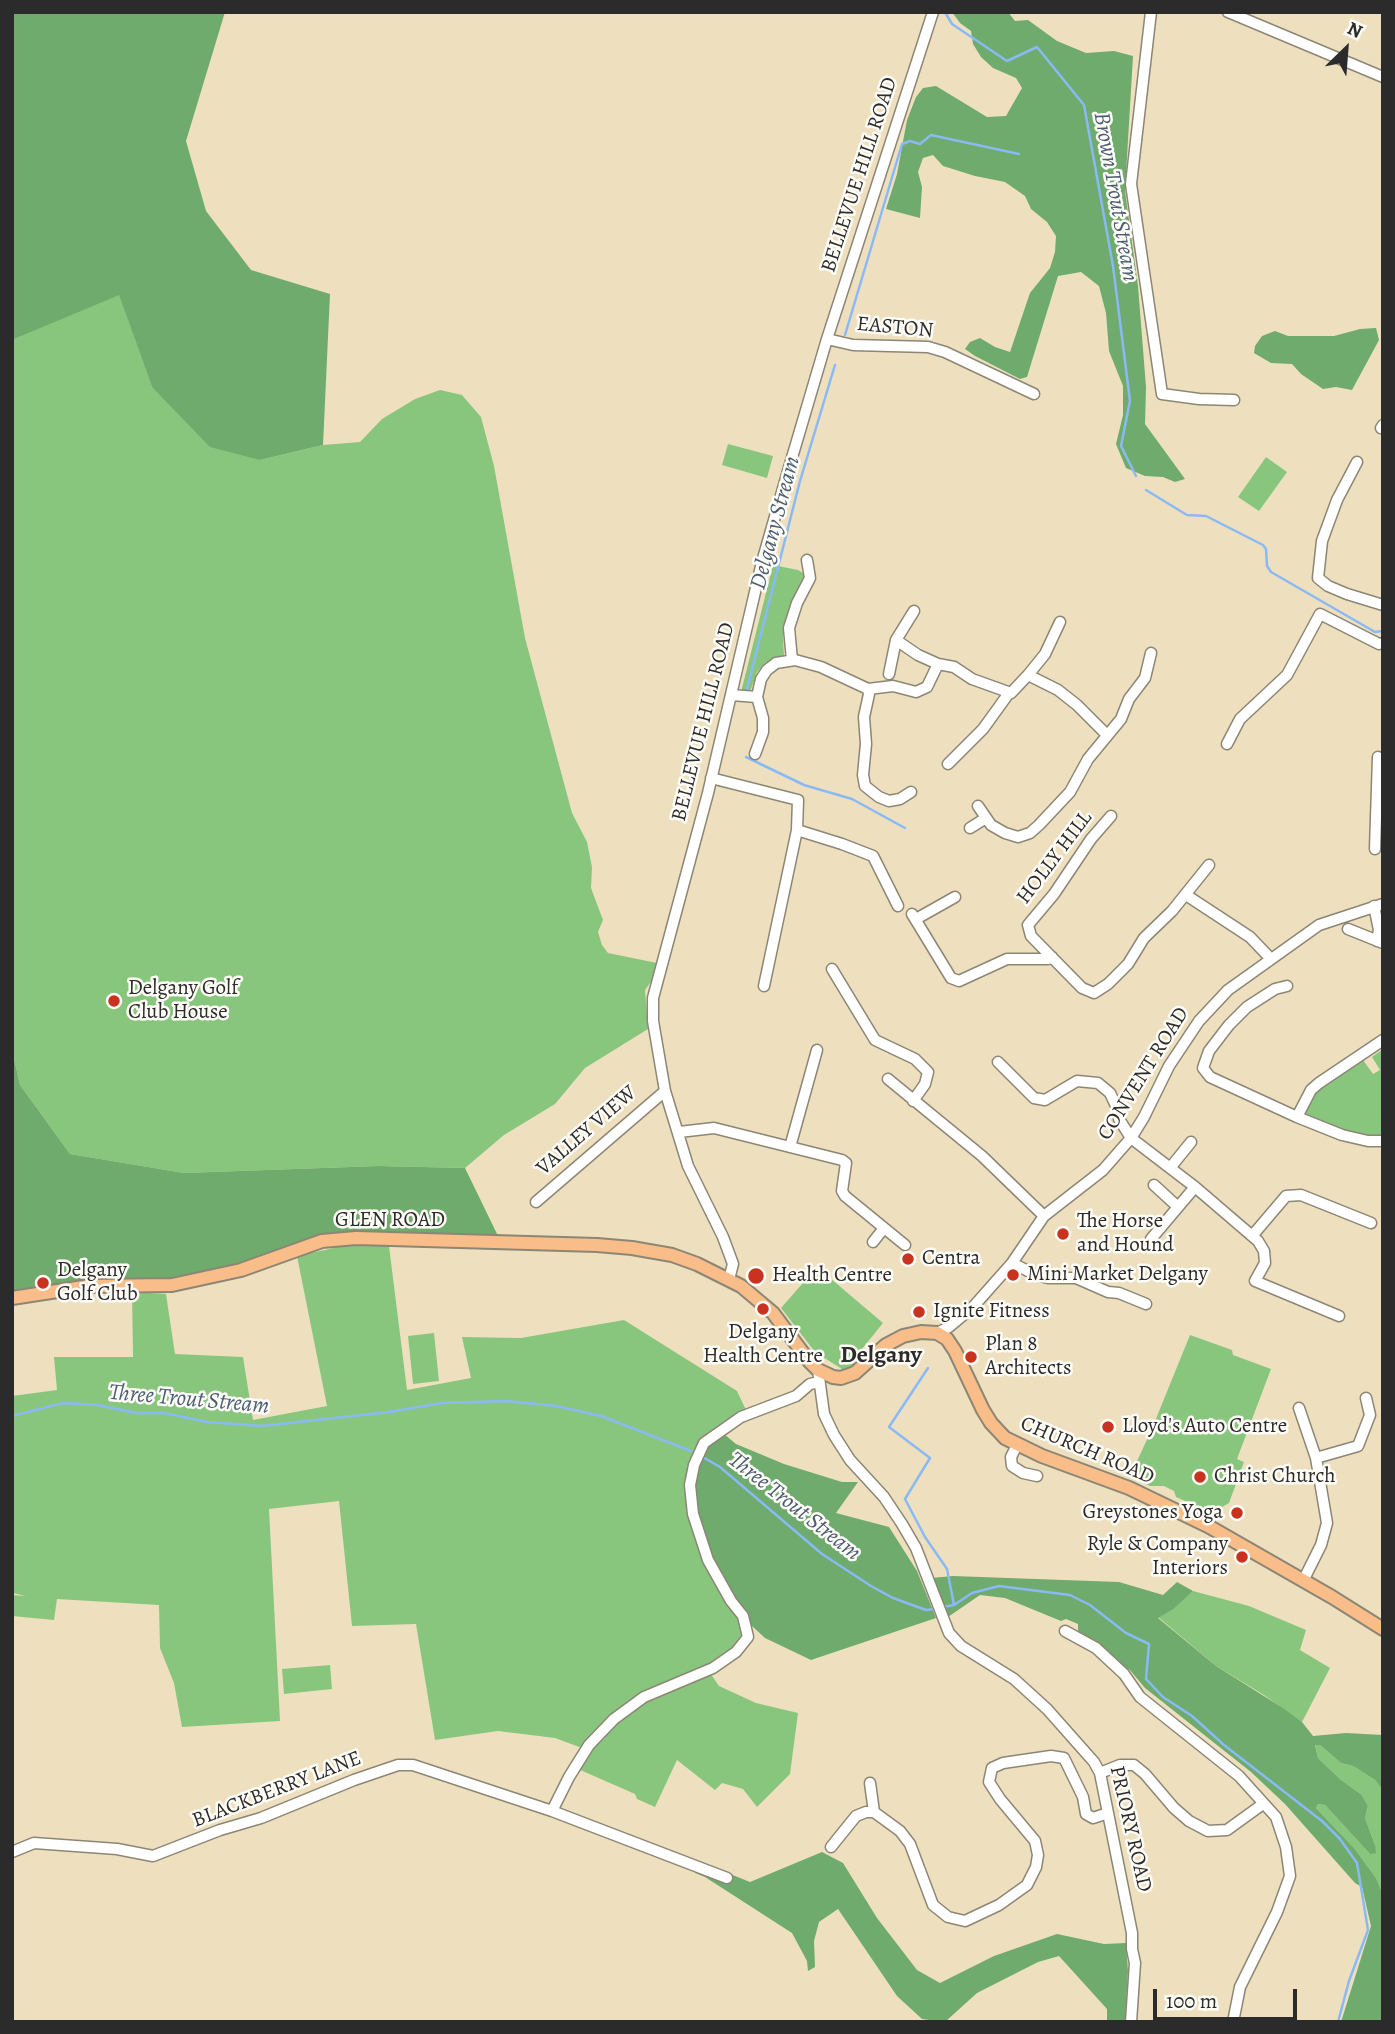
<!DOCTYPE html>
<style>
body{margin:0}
#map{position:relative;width:1395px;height:2034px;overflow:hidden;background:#eee0bf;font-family:Alegreya,serif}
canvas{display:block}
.frame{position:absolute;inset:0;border:14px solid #2b2b2b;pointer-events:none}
.north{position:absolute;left:1311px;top:14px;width:70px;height:70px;-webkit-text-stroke:5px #fdfcf7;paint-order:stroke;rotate:25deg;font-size:19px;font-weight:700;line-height:28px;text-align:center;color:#2b2b2b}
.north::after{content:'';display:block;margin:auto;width:24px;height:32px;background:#2b2b2b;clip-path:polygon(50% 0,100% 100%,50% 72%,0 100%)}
.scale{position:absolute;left:1153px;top:1989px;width:144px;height:32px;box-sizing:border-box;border:4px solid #2b2b2b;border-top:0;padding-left:9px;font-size:21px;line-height:24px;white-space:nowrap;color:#2b2b2b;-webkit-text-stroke:5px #fdfcf7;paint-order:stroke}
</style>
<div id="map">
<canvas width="1395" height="2034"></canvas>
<div class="frame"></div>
<div class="north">N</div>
<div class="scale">100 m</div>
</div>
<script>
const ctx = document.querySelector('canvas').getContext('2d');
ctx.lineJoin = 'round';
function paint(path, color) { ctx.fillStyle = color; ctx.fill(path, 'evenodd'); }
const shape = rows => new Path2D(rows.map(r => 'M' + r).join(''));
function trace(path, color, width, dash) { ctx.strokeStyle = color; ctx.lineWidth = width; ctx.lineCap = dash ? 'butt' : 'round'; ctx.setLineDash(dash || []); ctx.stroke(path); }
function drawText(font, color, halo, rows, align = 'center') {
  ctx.font = font + ' Alegreya,serif'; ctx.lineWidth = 5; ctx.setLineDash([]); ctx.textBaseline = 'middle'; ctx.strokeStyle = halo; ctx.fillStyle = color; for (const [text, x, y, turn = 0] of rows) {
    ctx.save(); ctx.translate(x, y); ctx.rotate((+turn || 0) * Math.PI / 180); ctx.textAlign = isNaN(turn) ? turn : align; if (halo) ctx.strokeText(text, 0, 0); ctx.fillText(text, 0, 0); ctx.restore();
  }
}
const green = shape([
 [119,294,152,387,260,460,323,445,360,442,382,419,415,399,440,390,462,395,481,417,494,466,525,638,572,813,587,842,592,867,591,888,603,920,598,932,602,945,608,953,657,963,653,979,645,990,648,1029,585,1068,555,1104,504,1135,465,1168,378,1166,184,1173,70,1154,20,1085,12,1050,12,340],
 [728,444,773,456,767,478,722,465],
 [1266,457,1287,472,1259,511,1238,497],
 [773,565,798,570,803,573,805,579,792,606,783,636,784,656,765,663,757,672,750,692,741,692],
 [1383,1049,1383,1137,1351,1133,1304,1115,1310,1098,1329,1080,1363,1060,1373,1074,1380,1070,1372,1057],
 [357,1243,389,1246,407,1390,471,1378,462,1337,521,1338,624,1320,737,1391,746,1410,709,1433,698,1446,688,1476,687,1505,693,1529,714,1580,738,1618,742,1636,735,1648,702,1667,643,1692,611,1717,582,1748,555,1738,498,1731,435,1740,416,1624,352,1626,339,1501,269,1509,280,1721,182,1727,174,1683,160,1648,159,1605,57,1599,54,1620,12,1616,12,1595,26,1596,12,1593,12,1396,57,1390,54,1357,133,1357,132,1292,166,1294,175,1354,243,1357,253,1420,327,1406,297,1256],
 [817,1267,883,1323,858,1354,863,1359,845,1371,815,1352,781,1308],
 [434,1333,439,1381,413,1384,408,1336],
 [1190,1335,1232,1350,1233,1355,1271,1369,1237,1459,1244,1462,1229,1503,1212,1513,1176,1497,1174,1491,1164,1486,1150,1486,1130,1476,1151,1431],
 [1193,1591,1249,1606,1306,1630,1300,1650,1330,1668,1302,1722,1264,1695,1216,1666,1158,1617,1175,1608],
 [330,1665,332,1689,284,1694,282,1669],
 [710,1673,719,1686,756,1703,798,1713,790,1774,757,1807,743,1789,722,1783,715,1790,677,1760,655,1807,637,1799,635,1794,578,1769,599,1738,629,1711,658,1693],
 [1315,1744,1320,1745,1341,1763,1353,1766,1375,1780,1383,1791,1383,1894,1376,1878,1355,1849,1316,1808,1318,1804,1325,1805,1370,1854,1375,1845,1365,1818,1368,1806,1362,1795,1340,1779,1318,1758]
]);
const forest = shape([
 [12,12,225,12,186,141,206,211,251,270,330,294,323,445,260,460,210,447,152,387,119,295,12,340],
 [952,12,1008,12,1015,21,1028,20,1057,41,1086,53,1114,51,1133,56,1125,191,1138,286,1146,387,1145,424,1185,479,1175,482,1163,477,1145,476,1126,468,1116,444,1123,415,1123,386,1109,351,1106,313,1099,286,1081,272,1058,276,1027,377,1020,379,975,356,965,349,970,342,980,338,995,347,1010,352,1030,293,1050,268,1055,252,1056,236,1047,222,1031,209,1025,196,1005,182,975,176,943,166,933,155,923,158,918,172,922,187,920,218,886,209,897,174,907,120,916,97,923,88,936,86,987,117,1006,116,1022,88,1016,78,993,68,981,57,973,44,971,31,960,23],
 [1376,328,1379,340,1352,390,1336,387,1323,389,1301,374,1292,364,1271,363,1254,353,1255,346,1262,336,1275,331,1288,336,1334,336,1360,329],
 [12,1050,20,1085,70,1154,184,1173,378,1166,465,1168,499,1238,378,1234,308,1239,241,1264,171,1279,145,1281,109,1278,12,1292],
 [724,1434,736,1444,784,1464,842,1482,858,1482,836,1513,889,1527,917,1571,936,1618,811,1660,765,1638,752,1626,716,1570,695,1507,693,1482,706,1444],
 [953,1576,1119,1582,1163,1595,1177,1582,1193,1591,1175,1608,1158,1618,1216,1666,1283,1708,1302,1722,1313,1736,1346,1733,1383,1735,1383,1791,1375,1780,1353,1766,1341,1763,1320,1745,1315,1745,1318,1758,1340,1779,1362,1795,1368,1806,1365,1818,1375,1845,1376,1853,1370,1854,1325,1805,1318,1804,1316,1808,1355,1849,1376,1878,1383,1894,1383,2022,1341,2022,1371,1926,1362,1887,1355,1883,1285,1804,1251,1772,1145,1688,1129,1669,1126,1673,1078,1631,1078,1624,1066,1619,1061,1621,1005,1598,980,1595,948,1617,931,1578],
 [822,1852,843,1863,877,1918,917,1970,940,1983,994,1956,1057,1934,1104,1944,1126,1943,1128,1971,1125,2022,1107,2022,1107,2009,1059,1956,1038,1962,977,1993,945,2022,922,2019,897,1996,838,1909,819,1922,814,1941,815,1967,808,1971,807,1961,792,1933,705,1877,695,1873,698,1861,750,1882]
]);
const stream = shape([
 [945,12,952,24,1007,61,1037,47,1084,105,1113,266,1130,401,1121,446,1136,476],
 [845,335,902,144,910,141,920,144,931,135,1019,154],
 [1146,490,1187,515,1206,516,1263,545,1266,549,1267,566,1271,572,1375,632,1383,631],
 [747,689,800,481,835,365],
 [746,757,804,785,852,799,905,828],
 [928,1368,889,1427,930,1458,905,1499,925,1537,947,1569,954,1605],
 [12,1416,63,1403,98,1405,136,1413,164,1413,207,1422,262,1426,389,1412,442,1403,507,1401,556,1406,601,1416,696,1453],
 [701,1456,720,1467,822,1554,871,1586,893,1598,926,1610,935,1609],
 [942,1607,954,1605,972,1593,999,1586,1070,1595,1090,1605,1126,1633,1149,1644,1146,1679,1163,1697,1192,1716,1224,1745,1322,1821,1340,1839,1357,1863,1368,1930,1349,1981,1338,2022]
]);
const minor = shape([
 [1151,12,1131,184,1162,394,1199,399,1234,400],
 [1228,12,1383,77],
 [827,339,853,345,928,347,945,352,1034,394],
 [1381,428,1383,425],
 [1357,462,1337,500,1322,541,1318,578,1328,586,1347,594,1383,605],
 [896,640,918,655,938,664,954,667,972,679,1011,693,1028,675,1058,690,1077,705,1107,735],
 [792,660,789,628,797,603,810,578,807,560],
 [889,674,896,640,914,611],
 [1028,675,1045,654,1060,622],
 [868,689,893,686,916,692,927,687,938,664],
 [731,695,757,697],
 [1227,744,1240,719,1287,675,1320,614,1379,644,1383,643],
 [755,754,763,732,763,718,757,697,761,679,767,670,776,663,795,660,821,667,868,689,869,694,864,717,866,744,863,775,865,786,879,797,889,801,900,799,911,792],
 [948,764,983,729,1009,693],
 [711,778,798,800,797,830,764,986],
 [978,806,991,825,1005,833,1018,837,1030,833,1039,825,1070,792,1088,759,1121,719,1129,699,1145,678,1151,653],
 [1111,816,1091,839,1054,894,1028,925,1031,936,1082,988,1094,993,1108,984,1128,964,1144,938,1172,911,1209,865],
 [970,828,986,818],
 [797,830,842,844,873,856,898,906],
 [1375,849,1378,757],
 [1186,895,1250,937,1271,959],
 [1374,906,1379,930,1377,941],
 [912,914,951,978,959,981,1007,959,1048,959,1052,957],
 [916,919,955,897],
 [1348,929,1383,943],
 [832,969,875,1040,915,1059,928,1072,925,1084,913,1101],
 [1287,986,1275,989,1247,1007,1229,1025,1209,1051,1203,1068,1210,1077,1297,1117,1342,1135,1368,1141,1383,1141],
 [998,1062,1034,1098,1045,1100,1077,1081,1098,1083,1110,1093,1118,1110,1119,1119,1131,1138,1195,1187,1258,1241,1264,1251,1265,1263,1255,1281,1339,1316],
 [888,1079,982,1156,1044,1216],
 [1297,1117,1311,1090,1319,1083,1383,1040],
 [679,1132,714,1128,842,1160,846,1163,842,1191,845,1196,905,1245],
 [790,1147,817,1050],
 [1170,1168,1191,1142],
 [1154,1185,1178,1207],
 [536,1202,665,1091],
 [1252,1236,1286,1196,1301,1195,1371,1223],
 [1151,1239,1195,1187],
 [873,1242,884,1228],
 [1012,1263,1036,1275,1048,1278,1076,1278,1108,1292,1119,1293,1146,1304],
 [729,1279,733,1264,723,1237,688,1166,665,1091,653,1021,653,998,708,793,762,562,786,478,827,339,933,12],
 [937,1333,949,1327,973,1307,1012,1263,1044,1216,1103,1170,1131,1138,1144,1117,1169,1066,1199,1021,1228,990,1319,925,1383,904],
 [818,1370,824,1414,834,1435,850,1460,884,1497,902,1524,916,1548,949,1633,961,1646,1014,1679,1047,1709,1094,1762,1100,1773,1132,1933,1132,1949,1135,1963,1131,2022],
 [1299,1408,1316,1458,1327,1523,1321,1545,1303,1581],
 [1017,1445,1011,1457,1012,1466,1023,1473,1037,1476],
 [1316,1458,1358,1446,1370,1415,1366,1398],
 [1065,1631,1096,1648,1124,1674,1140,1697,1239,1776,1276,1817,1286,1847,1290,1876,1277,1912,1240,1987,1233,2022],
 [1100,1773,1120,1765,1134,1765,1145,1774,1174,1808,1189,1821,1208,1831,1227,1830,1263,1804],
 [870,1783,874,1812],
 [552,1811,569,1777,589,1745,614,1719,644,1697,713,1668,736,1652,748,1637,743,1616,731,1601,708,1560,693,1514,690,1485,694,1465,704,1443,741,1417,796,1396,810,1384,819,1382],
 [831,1847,856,1816,866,1812,874,1812,900,1831,910,1844,933,1905,948,1917,965,1921,999,1905,1027,1885,1036,1867,1038,1855,1035,1841,1000,1799,989,1782,992,1768,1003,1763,1051,1756,1064,1758,1083,1797,1086,1814,1093,1818,1108,1813],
 [12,1852,34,1843,117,1849,153,1856,220,1830,261,1818,354,1780,398,1765,413,1765,552,1811,727,1878]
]);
const major = shape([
 [12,1298,90,1286,172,1285,241,1270,322,1241,356,1238,597,1245,632,1248,672,1255,697,1264,741,1286,773,1313,809,1361,818,1370,833,1377,841,1378,855,1373,886,1345,903,1336,921,1332,937,1333,947,1339,955,1351,983,1410,991,1423,1005,1438,1042,1456,1129,1488,1208,1526,1332,1597,1383,1629]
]);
const markers = [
 [114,1001,7,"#c8321e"],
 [1063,1234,7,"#c8321e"],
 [908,1259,7,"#c8321e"],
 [1013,1275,7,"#c8321e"],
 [756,1276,9,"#c8321e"],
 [43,1283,7,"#c8321e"],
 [763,1309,7,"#c8321e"],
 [919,1312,7,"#c8321e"],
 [971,1357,7,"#c8321e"],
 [1108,1427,7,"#c8321e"],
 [1200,1477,7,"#c8321e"],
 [1237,1513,7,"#c8321e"],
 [1242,1557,7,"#c8321e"]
];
const streetNames = [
 ["BELLEVUE HILL ROAD",860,175,-72],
 ["EASTON",895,328,5],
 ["BELLEVUE HILL ROAD",704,722,-76],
 ["HOLLY HILL",1055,858,-53],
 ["CONVENT ROAD",1144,1074,-58],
 ["VALLEY VIEW",587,1131,-41],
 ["GLEN ROAD",390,1221],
 ["CHURCH ROAD",1087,1451,23],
 ["BLACKBERRY LANE",277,1790,-21],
 ["PRIORY ROAD",1130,1829,77]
];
const poiNames = [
 ["Delgany Golf",128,989],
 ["Club House",128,1013],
 ["The Horse",1077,1222],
 ["and Hound",1077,1246],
 ["Centra",922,1259],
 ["Delgany",57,1271],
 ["Golf Club",57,1295],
 ["Mini Market Delgany",1027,1275],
 ["Health Centre",772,1276],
 ["Ignite Fitness",933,1312],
 ["Delgany",763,1333,"center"],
 ["Health Centre",763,1357,"center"],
 ["Plan 8",985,1345],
 ["Architects",985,1369],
 ["Lloyd's Auto Centre",1122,1427],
 ["Christ Church",1214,1477],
 ["Greystones Yoga",1223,1513,"right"],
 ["Ryle & Company",1228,1545,"right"],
 ["Interiors",1228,1569,"right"]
];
const waterNames = [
 ["Brown Trout Stream",1115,197,80],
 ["Delgany Stream",776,523,-75],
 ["Three Trout Stream",189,1400,5],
 ["Three Trout Stream",794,1507,38]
];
const quarterNames = [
 ["Delgany",881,1356]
];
paint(green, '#88c67d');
paint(forest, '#6eab6c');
trace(stream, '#8abaf6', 2.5);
trace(minor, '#8c8675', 13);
trace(major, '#8c8675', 16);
trace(minor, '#fff', 10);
trace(major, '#f8bd88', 12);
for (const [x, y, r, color] of markers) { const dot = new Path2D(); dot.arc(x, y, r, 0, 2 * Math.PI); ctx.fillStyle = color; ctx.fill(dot); trace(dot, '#fdfcf7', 2.5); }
drawText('21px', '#2b2b2b', '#fdfcf7', streetNames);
drawText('21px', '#2b2b2b', '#fdfcf7', poiNames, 'left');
drawText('italic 23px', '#4c5d72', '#fdfcf7', waterNames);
drawText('bold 24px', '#2b2b2b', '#fdfcf7', quarterNames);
</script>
